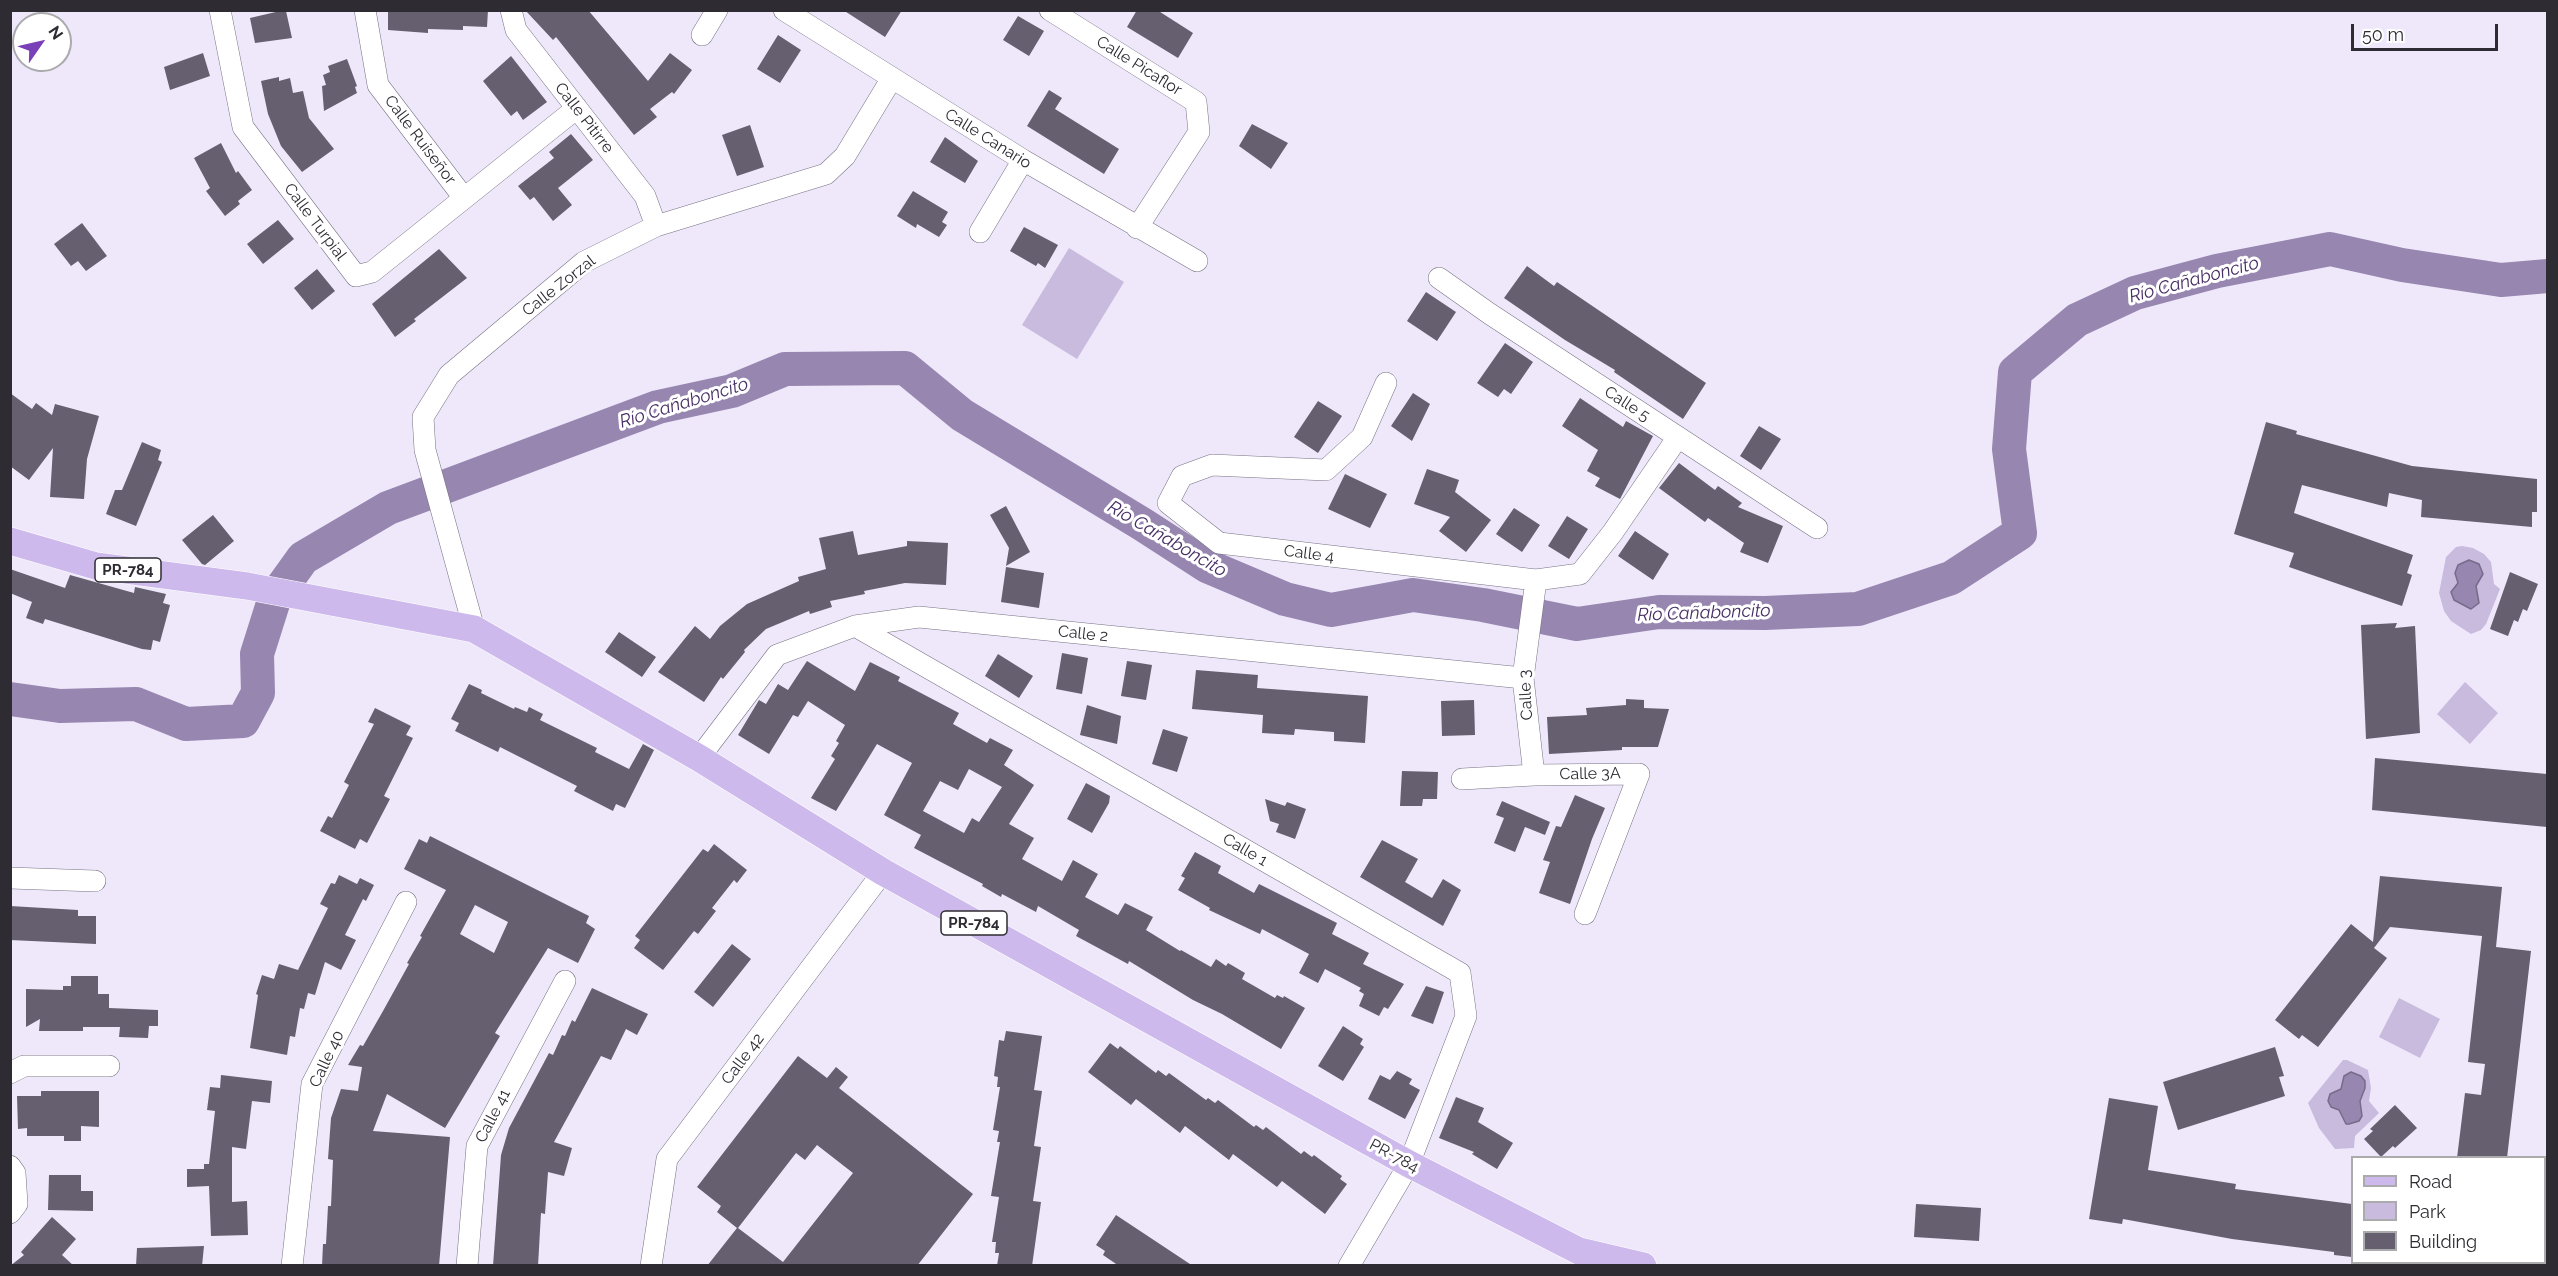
<!DOCTYPE html>
<meta charset="utf-8">
<style>
body{margin:0}
#map{position:relative;width:2558px;height:1276px;overflow:hidden;background:#efe8fb;font-family:Raleway,sans-serif}
canvas{display:block}
.frame{position:absolute;inset:0;border:12px solid #2e2b32;pointer-events:none}
.legend{position:absolute;left:2351px;top:1156px;width:195px;height:108px;box-sizing:border-box;background:#fff;border:2px solid #abaaad;margin:0;padding:8px 10px;list-style:none;font-size:18px;color:#2e2b32}
.legend li{display:flex;align-items:center;gap:12px;height:30px}
.legend b{width:30px;border:2px solid #abaaad}
.north{position:absolute;left:12px;top:12px;width:60px;height:60px;box-sizing:border-box;background:#fff;border:2px solid #abaaad;border-radius:50%;rotate:56deg;font-size:16px;font-weight:700;line-height:24px;text-align:center;color:#2e2b32}
.north::after{content:'';display:block;margin:auto;width:21px;height:27px;background:#7940b7;clip-path:polygon(50% 0,100% 100%,50% 72%,0 100%)}
.scale{position:absolute;left:2351px;top:24px;width:147px;height:27px;box-sizing:border-box;border:3px solid #2e2b32;border-top:0;padding-left:8px;font-size:18px;line-height:21px;white-space:nowrap;color:#2e2b32;-webkit-text-stroke:4px #fff;paint-order:stroke}
</style>
<div id="map">
<canvas width="2558" height="1276"></canvas>
<div class="frame"></div>
<ul class="legend">
<li><b style="height:8px;background:#cdb9eb"></b>Road</li>
<li><b style="height:16px;background:#c8bbde"></b>Park</li>
<li><b style="height:16px;background:#655f70"></b>Building</li>
</ul>
<div class="north">N</div>
<div class="scale">50 m</div>
</div>
<script>
const ctx = document.querySelector('canvas').getContext('2d');
ctx.lineJoin = 'round';
function paint(path, color) { ctx.fillStyle = color; ctx.fill(path, 'evenodd'); }
const shape = rows => new Path2D(rows.map(r => 'M' + r).join(''));
function trace(path, color, width, dash) { ctx.strokeStyle = color; ctx.lineWidth = width; ctx.lineCap = dash ? 'butt' : 'round'; ctx.setLineDash(dash || []); ctx.stroke(path); }
function drawText(font, color, halo, rows, align = 'center') {
  ctx.font = font + ' Raleway,sans-serif'; ctx.lineWidth = 6; ctx.setLineDash([]); ctx.textBaseline = 'middle'; ctx.strokeStyle = halo; ctx.fillStyle = color; for (const [text, x, y, turn = 0] of rows) {
    ctx.save(); ctx.translate(x, y); ctx.rotate((+turn || 0) * Math.PI / 180); ctx.textAlign = isNaN(turn) ? turn : align; if (halo) ctx.strokeText(text, 0, 0); ctx.fillText(text, 0, 0); ctx.restore();
  }
}
const green = shape([
 [1069,248,1124,282,1077,359,1022,325],
 [2462,546,2473,548,2484,554,2491,562,2494,584,2500,589,2486,624,2481,630,2471,634,2451,621,2444,611,2439,593,2446,557,2456,547],
 [2465,682,2498,713,2470,744,2437,714],
 [2399,998,2440,1019,2420,1058,2379,1037],
 [2343,1060,2347,1060,2368,1070,2371,1088,2369,1101,2379,1113,2355,1136,2354,1148,2335,1149,2319,1128,2308,1103]
]);
const water = shape([
 [2469,560,2479,564,2483,574,2476,586,2479,603,2471,609,2454,600,2451,592,2458,583,2455,573,2458,565,2469,560],
 [2351,1072,2361,1076,2365,1081,2365,1088,2360,1101,2362,1116,2359,1121,2349,1124,2346,1124,2339,1110,2331,1107,2328,1101,2330,1094,2341,1089,2344,1076,2351,1072]
]);
const river = shape([
 [10,699,60,706,136,704,186,724,243,721,258,693,257,654,275,597,303,558,388,508,658,407,732,391,785,369,905,368,962,415,1142,524,1207,566,1285,599,1331,610,1413,595,1483,605,1577,624,1659,612,1765,613,1858,609,1951,578,2020,533,2009,449,2015,372,2077,320,2135,293,2217,271,2330,249,2402,265,2501,280,2548,276]
]);
const building = shape([
 [388,10,488,10,487,27,463,26,463,30,428,29,428,33,388,30],
 [525,10,588,10,648,81,670,53,692,70,674,94,672,92,650,109,657,117,634,135,556,37,553,40],
 [843,10,902,10,885,37],
 [1137,10,1157,10,1193,33,1178,58,1127,27],
 [280,11,286,11,292,38,255,43,250,18],
 [1018,16,1044,31,1029,56,1003,40],
 [778,35,801,50,780,83,757,69],
 [203,53,210,76,170,90,164,67],
 [511,56,547,102,523,120,517,111,511,116,483,81],
 [347,59,357,86,355,87,357,93,324,111,322,86,326,85,323,75,330,72,328,66],
 [279,77,279,81,290,78,293,93,303,91,309,118,334,149,302,172,281,146,268,114,261,81],
 [1049,90,1062,98,1055,109,1119,149,1104,174,1027,126],
 [1252,124,1288,143,1271,169,1239,146],
 [750,125,764,167,737,176,722,135],
 [571,134,593,160,558,188,572,205,553,221,534,197,530,200,518,186,554,158,549,152],
 [945,137,978,161,965,183,930,162],
 [221,143,236,173,238,171,252,190,238,201,240,204,225,216,206,191,210,188,194,158],
 [913,191,948,212,942,222,947,225,939,237,917,224,916,228,897,216],
 [278,220,294,239,263,264,247,244],
 [82,223,107,256,86,271,78,261,71,266,54,244],
 [1024,227,1058,245,1045,268,1038,263,1036,266,1010,251],
 [439,249,467,278,414,319,416,321,395,337,372,304],
 [1527,266,1554,286,1557,282,1706,383,1683,419,1614,372,1615,370,1565,340,1504,298],
 [317,269,335,291,312,310,294,288],
 [1426,292,1456,312,1437,341,1407,321],
 [1505,343,1533,362,1511,394,1504,389,1498,397,1477,383],
 [10,393,32,409,36,403,52,415,55,404,99,416,87,459,84,499,50,497,53,448,29,480,10,466],
 [1413,393,1430,404,1412,441,1391,426],
 [1580,398,1623,427,1626,421,1653,436,1620,499,1595,486,1600,478,1587,471,1598,450,1562,426],
 [1318,401,1342,416,1318,453,1294,437],
 [2266,422,2297,431,2296,434,2412,466,2537,479,2537,512,2532,512,2532,527,2421,517,2422,500,2389,493,2387,507,2302,485,2294,513,2413,555,2407,573,2412,575,2402,606,2289,567,2294,553,2234,534],
 [1759,426,1781,439,1761,470,1740,456],
 [142,442,161,450,158,460,162,462,136,526,106,514,115,490,122,490],
 [1679,463,1715,490,1718,486,1742,503,1738,507,1783,526,1768,563,1740,552,1744,543,1708,518,1705,522,1659,488],
 [1427,469,1459,480,1455,492,1491,520,1466,552,1439,531,1450,517,1414,504],
 [1345,474,1387,494,1370,528,1328,509],
 [1006,506,1030,552,1006,566,1009,548,990,515],
 [1514,508,1540,525,1522,552,1496,534],
 [213,515,234,541,205,565,202,564,182,540],
 [1567,516,1588,529,1569,559,1548,546],
 [853,531,858,555,907,546,907,541,948,543,946,585,905,583,864,591,865,594,830,601,832,607,810,614,809,611,766,629,744,650,745,652,723,679,721,677,704,702,658,672,695,626,710,639,720,626,747,604,799,581,798,577,826,569,819,538],
 [1635,531,1669,554,1653,580,1618,556],
 [1006,567,1044,573,1039,608,1001,602],
 [10,569,65,588,70,575,134,593,135,587,166,594,163,603,170,605,160,642,153,640,151,650,142,649,45,619,43,624,26,618,32,602,10,593],
 [2510,572,2538,584,2527,611,2523,609,2518,622,2514,620,2508,636,2490,629],
 [2397,623,2395,628,2415,626,2420,733,2366,739,2361,625],
 [619,632,656,657,642,677,605,652],
 [1062,653,1088,658,1082,694,1056,689],
 [998,654,1033,676,1019,698,985,676],
 [807,661,855,691,870,662,900,677,898,681,959,713,953,724,987,743,990,738,1013,750,1004,765,1034,785,1009,824,1034,838,1022,859,1062,881,1073,860,1098,874,1085,897,1118,915,1125,903,1153,917,1146,930,1180,951,1181,950,1211,967,1216,959,1226,966,1228,963,1245,973,1242,979,1275,998,1277,995,1283,998,1284,996,1305,1008,1281,1049,1222,1014,1193,1000,1129,961,1128,964,1076,936,1079,930,1038,906,1036,912,1002,894,1001,897,982,886,983,884,914,848,921,835,884,815,912,763,877,744,836,811,811,798,835,759,831,756,839,743,836,741,845,725,808,701,798,717,793,715,769,754,738,735,759,700,766,704,778,684,788,690],
 [969,769,1002,787,979,822,972,818,964,833,923,811,940,781,958,790],
 [1127,661,1152,665,1146,700,1121,696],
 [1196,670,1258,675,1257,688,1368,696,1365,743,1334,741,1334,732,1295,729,1294,735,1262,733,1263,715,1192,709],
 [469,684,482,690,481,693,514,709,515,707,527,712,529,707,543,714,540,720,597,748,595,752,629,769,643,744,654,750,625,808,616,804,613,811,574,791,577,786,500,747,498,752,455,731,459,723,451,719],
 [1626,699,1644,700,1644,708,1669,709,1658,747,1622,747,1622,750,1549,754,1547,717,1587,715,1586,708,1626,705],
 [1474,700,1475,735,1442,736,1441,701],
 [1087,705,1121,716,1117,744,1080,735],
 [375,708,411,726,406,735,413,738,384,796,390,799,367,843,360,839,355,849,320,831,328,816,332,818,349,785,344,782,374,724,368,722],
 [1163,729,1188,737,1177,772,1152,764],
 [2375,758,2547,774,2547,827,2372,810],
 [1402,771,1438,772,1437,799,1423,799,1422,806,1400,806],
 [1086,783,1110,796,1109,803,1092,833,1067,819],
 [1575,795,1605,808,1592,839,1570,904,1539,893,1550,862,1543,860,1556,826,1561,827],
 [1265,799,1285,806,1287,802,1306,809,1295,839,1276,832,1279,824,1270,821],
 [1502,801,1550,822,1545,835,1525,827,1515,852,1494,843,1504,818,1496,815],
 [430,836,589,916,586,923,595,929,578,963,548,948,495,1033,500,1036,445,1128,387,1094,373,1131,450,1137,439,1266,322,1266,323,1244,326,1244,328,1206,331,1206,333,1160,328,1159,331,1118,341,1089,358,1091,362,1067,348,1065,360,1045,363,1046,383,1011,409,964,407,963,422,937,420,936,446,890,404,869,419,839,427,843],
 [475,905,508,922,494,953,460,934],
 [1382,840,1418,859,1405,882,1432,898,1443,879,1461,890,1443,926,1360,877],
 [714,844,747,870,737,883,734,880,712,908,716,911,698,934,694,931,663,970,634,948,640,940,635,936,703,849,708,852],
 [1195,852,1221,866,1218,873,1254,893,1259,884,1337,923,1332,934,1369,953,1363,964,1404,984,1388,1009,1384,1007,1379,1016,1359,1006,1364,994,1359,991,1361,988,1325,969,1318,983,1299,973,1309,954,1262,929,1260,934,1209,910,1210,908,1178,890,1185,878,1181,876],
 [339,875,357,884,360,878,374,885,366,901,363,899,345,935,356,940,341,970,325,962,315,995,308,993,304,1009,300,1008,295,1037,290,1036,287,1055,250,1048,258,995,256,994,262,975,274,979,279,964,298,970,328,908,320,904,331,883,335,884],
 [2380,876,2502,887,2496,947,2531,951,2507,1158,2457,1158,2465,1093,2481,1095,2485,1064,2468,1062,2482,936,2390,927,2374,948,2387,958,2318,1047,2302,1035,2299,1039,2275,1020,2351,924,2373,942],
 [10,906,78,910,78,916,96,916,96,944,10,940],
 [732,944,751,959,713,1007,694,992],
 [71,976,98,976,98,994,109,994,109,1008,158,1010,158,1026,149,1026,148,1038,119,1037,120,1027,83,1027,83,1031,39,1031,40,1019,26,1027,26,989,63,990,63,986,71,986],
 [1426,986,1444,992,1433,1024,1411,1016],
 [592,988,648,1014,637,1035,626,1029,611,1060,601,1056,554,1142,572,1148,564,1176,548,1172,545,1214,541,1213,538,1266,493,1266,501,1155,509,1128,549,1053,553,1055,562,1035,565,1036,572,1020,575,1022],
 [1343,1026,1363,1039,1360,1044,1364,1047,1343,1081,1318,1066],
 [1006,1031,1042,1036,1034,1090,1042,1091,1034,1146,1041,1147,1033,1201,1041,1202,1032,1266,997,1266,999,1253,995,1253,996,1242,992,1242,999,1197,991,1196,1000,1142,997,1142,999,1131,993,1130,1000,1087,997,1087,998,1077,994,1076,999,1040,1004,1041],
 [1110,1043,1118,1049,1120,1046,1156,1073,1158,1070,1166,1076,1169,1073,1206,1100,1208,1098,1215,1103,1218,1100,1254,1127,1256,1125,1263,1130,1266,1127,1301,1154,1304,1151,1312,1157,1314,1155,1342,1176,1340,1179,1347,1184,1325,1214,1282,1181,1277,1187,1233,1154,1229,1160,1185,1126,1180,1133,1136,1099,1131,1105,1088,1072],
 [2275,1047,2284,1076,2279,1077,2285,1096,2178,1130,2163,1082],
 [798,1056,827,1078,836,1067,848,1077,839,1088,973,1194,917,1266,707,1266,737,1228,717,1212,721,1206,697,1187],
 [817,1145,853,1173,783,1262,738,1228,796,1153,805,1160],
 [1397,1071,1412,1079,1409,1084,1420,1090,1405,1119,1368,1099,1380,1075,1390,1080],
 [221,1075,272,1081,270,1103,252,1101,246,1149,232,1147,232,1202,247,1201,248,1235,211,1236,209,1186,187,1187,187,1169,204,1169,204,1164,209,1164,215,1111,207,1110,210,1087,220,1088],
 [41,1091,99,1091,99,1127,81,1126,81,1141,64,1141,64,1136,27,1136,27,1128,18,1129,17,1096,41,1096],
 [1456,1097,1484,1108,1478,1122,1513,1143,1497,1169,1472,1154,1474,1152,1439,1138],
 [2109,1098,2158,1106,2148,1170,2236,1184,2235,1189,2352,1204,2352,1257,2334,1255,2334,1252,2232,1239,2123,1219,2122,1224,2089,1219],
 [2395,1105,2417,1128,2395,1148,2393,1146,2381,1157,2364,1139,2373,1131,2370,1129],
 [49,1175,81,1175,81,1191,93,1191,93,1211,48,1210],
 [1916,1204,1981,1208,1979,1241,1914,1237],
 [1116,1215,1193,1266,1119,1266,1103,1255,1105,1251,1096,1245],
 [52,1217,76,1239,62,1255,74,1266,10,1266,24,1255,21,1252],
 [204,1246,202,1266,136,1266,137,1248]
]);
const minor = shape([
 [220,10,243,127,356,276,372,272,577,108],
 [365,10,378,85,464,198],
 [511,10,516,30,645,196,656,226],
 [784,10,1023,160,1197,261],
 [1050,10,1196,102,1199,132,1137,228],
 [702,35,717,10],
 [980,232,1023,160],
 [1439,278,1490,314,1817,528],
 [1386,383,1362,437,1326,470,1212,465,1182,476,1168,503,1219,543,1536,580,1580,574,1613,532,1678,437],
 [855,626,1460,973,1466,1016,1409,1164,1349,1266],
 [474,629,425,450,423,417,449,375,584,262,656,226,826,174,845,156,892,78],
 [699,758,777,655,855,626,919,617,1523,678],
 [1534,775,1523,678,1536,580],
 [1462,779,1534,775,1639,774,1585,914],
 [10,878,95,881],
 [10,1073,24,1066,109,1066],
 [10,1166,15,1173,17,1204,10,1213],
 [292,1266,312,1084,406,902],
 [467,1266,477,1146,565,981],
 [651,1266,667,1159,883,872]
]);
const major = shape([
 [10,541,96,566,247,586,474,629,699,758,883,872,1409,1164,1579,1251,1643,1266]
]);
const shields = [
 [128,570,66],
 [974,923,66]
];
const shieldNames = [
 ["PR-784",128,570],
 ["PR-784",974,923]
];
const streetNames = [
 ["Calle Picaflor",1139,66,32],
 ["Calle Pitirre",584,118,52],
 ["Calle Canario",988,139,32],
 ["Calle Ruiseñor",420,140,53],
 ["Calle Turpial",315,222,53],
 ["Calle Zorzal",559,286,-38],
 ["Calle 5",1627,404,33],
 ["Calle 4",1309,554,7],
 ["Calle 2",1083,634,6],
 ["Calle 3",1526,695,-93],
 ["Calle 3A",1590,774,-1],
 ["Calle 1",1245,850,30],
 ["Calle 40",327,1059,-65],
 ["Calle 42",743,1059,-53],
 ["Calle 41",493,1116,-63],
 ["PR-784",1394,1156,28]
];
const waterNames = [
 ["Río Cañaboncito",2194,280,-15],
 ["Río Cañaboncito",684,403,-17],
 ["Río Cañaboncito",1167,539,30],
 ["Río Cañaboncito",1704,613,-2]
];
paint(green, '#c8bbde');
paint(water, '#9686b0');
trace(water, '#776b8a', 1.5);
trace(river, '#9686b0', 34);
paint(building, '#655f70');
trace(minor, '#787283', 22);
trace(major, '#fff', 28);
trace(minor, '#fff', 21);
trace(major, '#cdb9eb', 27);
for (const [x, y, w] of shields) { const box = new Path2D(); box.roundRect(x - w / 2, y - 12, w, 24, 4.5); ctx.fillStyle = '#fff'; ctx.fill(box); trace(box, '#2e2b32', 1.5); }
drawText('bold 15px', '#2e2b32', null, shieldNames);
drawText('16px', '#2e2b32', '#fff', streetNames);
drawText('italic 18px', '#462e64', '#fff', waterNames);
</script>
